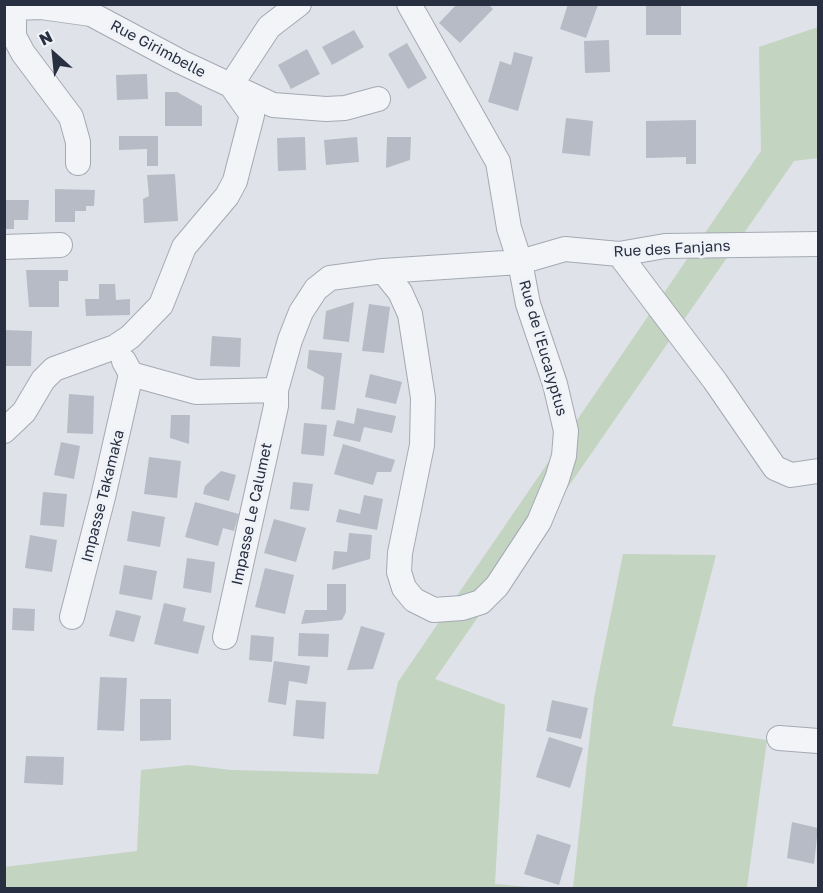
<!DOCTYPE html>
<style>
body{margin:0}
#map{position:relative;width:823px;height:893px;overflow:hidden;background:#dfe2e9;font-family:"Golos Text",sans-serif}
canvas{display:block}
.frame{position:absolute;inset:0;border:6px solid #282f41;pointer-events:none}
.north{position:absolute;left:24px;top:24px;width:60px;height:60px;-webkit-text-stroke:4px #eff2f7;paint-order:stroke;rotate:333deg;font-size:16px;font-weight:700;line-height:24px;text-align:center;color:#282f41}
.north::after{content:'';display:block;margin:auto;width:21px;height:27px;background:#282f41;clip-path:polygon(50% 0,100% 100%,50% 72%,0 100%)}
</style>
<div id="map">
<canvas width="823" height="893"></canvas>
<div class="frame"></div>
<div class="north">N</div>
</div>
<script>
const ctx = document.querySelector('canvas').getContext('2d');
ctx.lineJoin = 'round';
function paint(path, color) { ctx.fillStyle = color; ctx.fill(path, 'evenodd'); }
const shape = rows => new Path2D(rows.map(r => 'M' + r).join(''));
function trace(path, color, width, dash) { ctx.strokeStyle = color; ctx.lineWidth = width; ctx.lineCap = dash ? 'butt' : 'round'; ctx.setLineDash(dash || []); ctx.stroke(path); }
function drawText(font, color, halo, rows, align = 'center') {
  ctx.font = font + ' "Golos Text",sans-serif'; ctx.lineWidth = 6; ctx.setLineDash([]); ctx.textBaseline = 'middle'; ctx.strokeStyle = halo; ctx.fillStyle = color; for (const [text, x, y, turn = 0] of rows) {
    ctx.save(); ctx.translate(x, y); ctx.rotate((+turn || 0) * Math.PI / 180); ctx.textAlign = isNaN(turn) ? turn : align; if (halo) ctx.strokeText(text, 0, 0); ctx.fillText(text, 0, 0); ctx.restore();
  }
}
const green = shape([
 [818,27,818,158,794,161,435,679,505,705,495,884,539,888,5,888,4,867,137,851,141,770,189,765,231,770,378,774,398,682,761,151,759,47],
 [623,554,716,555,672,726,767,740,747,887,573,888,594,698]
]);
const building = shape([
 [457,4,488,4,493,9,460,43,439,23],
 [568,4,598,5,586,38,560,29],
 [646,4,681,4,681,35,646,35],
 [354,30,364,47,332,65,322,47],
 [609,40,610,72,585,73,584,41],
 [407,43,427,78,408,89,388,54],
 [307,49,320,74,291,89,278,65],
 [514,52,533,57,518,111,488,102,500,61,511,65],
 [147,74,148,99,117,100,116,75],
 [165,92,177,92,202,106,202,126,165,126],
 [566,118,593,121,590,156,562,153],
 [696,120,696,164,686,164,686,157,646,158,646,121],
 [119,136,158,136,158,166,147,166,147,149,119,150],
 [305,137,306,170,278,171,277,138],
 [357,137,359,162,326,165,324,140],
 [387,137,411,137,410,160,386,168],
 [175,174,178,221,144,223,143,199,149,196,147,175],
 [55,189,95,190,94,206,86,206,86,211,75,211,75,222,55,222],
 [4,200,29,200,28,220,14,220,14,229,4,229],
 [26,270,68,270,68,281,59,281,59,307,29,307],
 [99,284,115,284,116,300,130,299,130,315,86,316,85,299,99,299],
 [354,302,349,342,323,339,326,311],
 [369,304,390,307,384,353,362,351],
 [4,330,32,331,31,366,4,366],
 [212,336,241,338,240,367,210,366],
 [309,350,342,353,335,410,321,409,324,377,307,368],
 [370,374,402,382,396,404,365,397],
 [69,394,94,396,93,434,67,433],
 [357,408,396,416,392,433,364,427,360,442,333,436,337,420,354,424],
 [171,415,190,415,189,444,170,438],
 [304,423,327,425,324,456,301,454],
 [61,442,80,446,74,479,54,475],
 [343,444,395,460,391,472,377,472,373,485,334,474],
 [149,457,181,461,177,498,144,494],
 [221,471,236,475,229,501,203,494,205,486],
 [293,482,313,484,309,511,290,509],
 [43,492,67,494,64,527,40,525],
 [364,495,383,499,377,530,336,522,339,509,360,514],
 [195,502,239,514,234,531,223,528,218,546,185,537],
 [132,511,165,517,160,547,127,541],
 [274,519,306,528,296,562,264,553],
 [349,533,372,535,370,559,332,570,334,551,347,552],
 [30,535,57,540,52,572,25,568],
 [187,558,215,562,211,593,183,588],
 [124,565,157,571,152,600,119,594],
 [265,568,294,575,285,614,255,607],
 [327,584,346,584,346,612,342,620,301,624,305,610,327,610],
 [164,603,186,608,183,621,205,626,198,654,154,644],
 [13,608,35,609,34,631,12,630],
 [116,610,141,616,134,642,109,636],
 [361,626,385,633,373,669,347,670],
 [299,633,329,634,328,657,298,656],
 [251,635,274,637,272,662,249,660],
 [274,661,310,666,307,684,289,681,286,705,268,702],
 [100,677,127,678,124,731,97,730],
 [140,699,171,699,171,740,140,741],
 [296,700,326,702,324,739,293,736],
 [552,700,588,708,581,739,546,731],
 [549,737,583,748,570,788,536,777],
 [26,756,64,757,63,785,24,783],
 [792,822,818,828,814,864,787,858],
 [537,834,571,845,559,885,524,874]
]);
const minor = shape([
 [14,4,14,36,23,53,71,117,78,142,78,163],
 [14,8,41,7,91,14,181,62,273,105,326,109,345,108,378,99],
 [4,247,60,245],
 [619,254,715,381,775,468,791,475,818,471],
 [383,271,400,292,410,314,423,398,422,445,400,553,399,572,404,588,414,600,434,610,462,608,481,602,497,586,539,522,557,479,564,456,566,431,555,384,528,304,520,262,509,228,498,162,409,4],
 [124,361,131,374,196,392,276,390],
 [4,431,24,412,43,380,54,369,115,347,130,337,161,305,184,247,227,196,235,181,252,115,231,85,269,27,299,4],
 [72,617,103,497,131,374],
 [225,637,276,406,276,390,290,340,301,312,316,289,330,278,383,271,520,262,565,249,619,254,665,246,818,244],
 [779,738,818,741]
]);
const streetNames = [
 ["Rue Girimbelle",158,49,28],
 ["Rue des Fanjans",672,249,-3],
 ["Rue de l'Eucalyptus",543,348,74],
 ["Impasse Takamaka",103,496,-76],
 ["Impasse Le Calumet",252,514,-78]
];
paint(green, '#c3d4c0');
paint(building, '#b6bbc6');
trace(minor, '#a4a9b3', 26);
trace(minor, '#f2f4f7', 24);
drawText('15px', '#282f41', '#eff2f7', streetNames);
</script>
